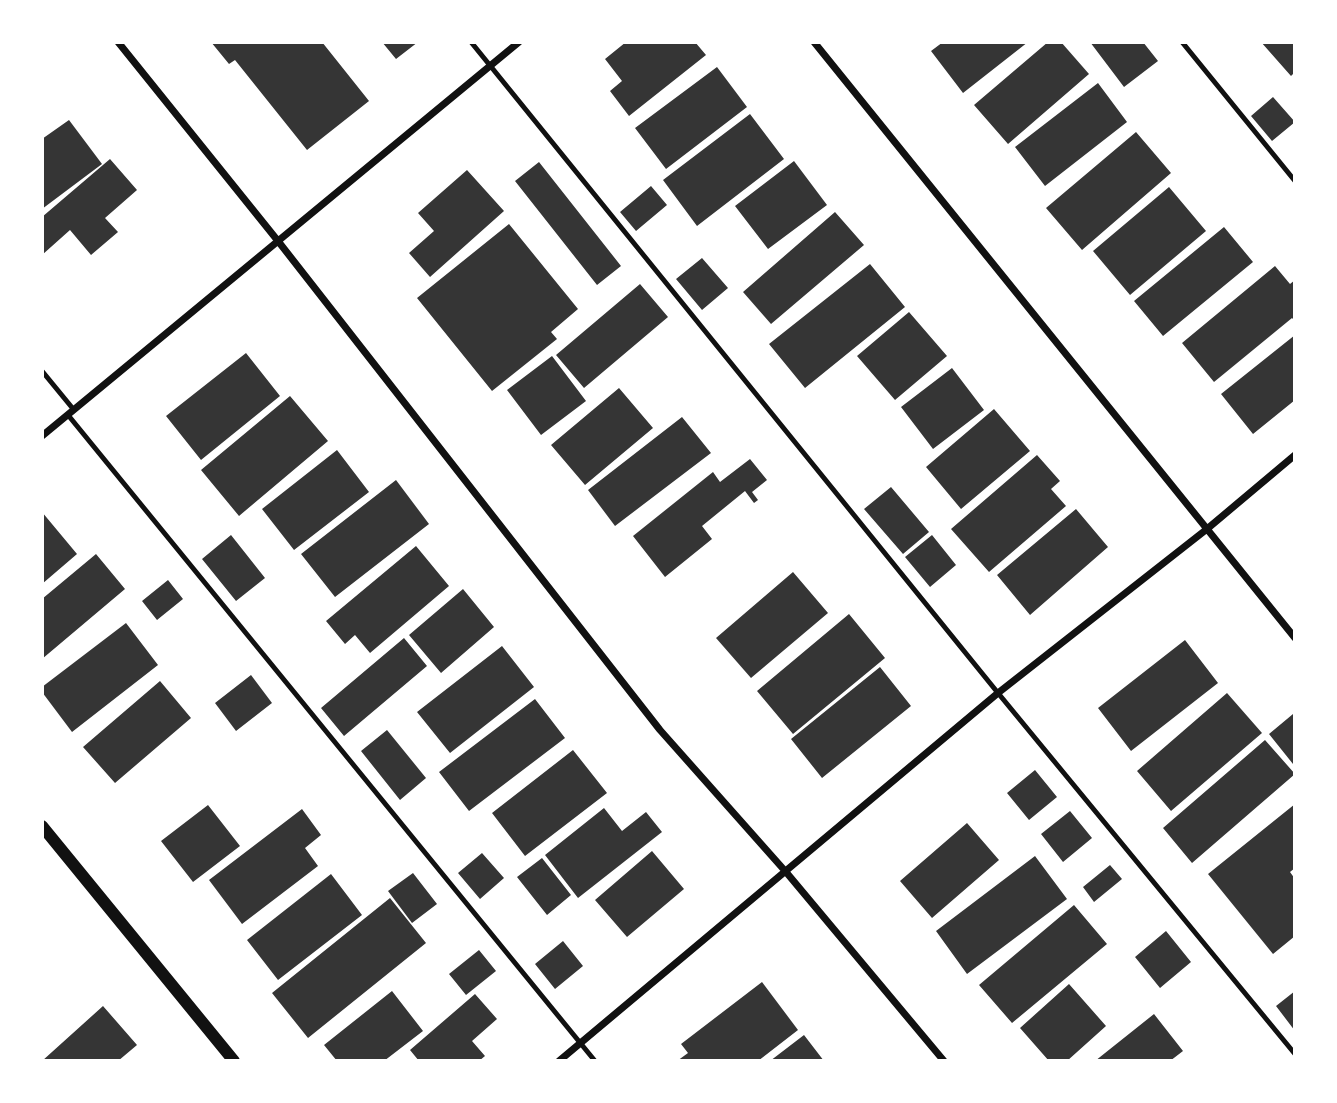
<!DOCTYPE html>
<style>
body{margin:0}
#map{position:relative;width:1337px;height:1103px;overflow:hidden;background:#fff;font-family:Georgia,serif}
canvas{display:block}
.frame{position:absolute;inset:0;border:44px solid #fff;pointer-events:none}
</style>
<div id="map">
<canvas width="1337" height="1103"></canvas>
<div class="frame"></div>
</div>
<script>
const ctx = document.querySelector('canvas').getContext('2d');
ctx.lineJoin = 'round';
function paint(path, color) { ctx.fillStyle = color; ctx.fill(path, 'evenodd'); }
const shape = rows => new Path2D(rows.map(r => 'M' + r).join(''));
function trace(path, color, width, dash) { ctx.strokeStyle = color; ctx.lineWidth = width; ctx.lineCap = dash ? 'butt' : 'round'; ctx.setLineDash(dash || []); ctx.stroke(path); }
const building = shape([
 [211,42,322,42,369,101,307,150,235,60,229,64],
 [382,42,418,42,396,59],
 [626,42,695,42,706,55,629,116,610,91,622,81,605,59],
 [943,42,1028,42,963,93,931,51],
 [1048,42,1061,42,1089,74,1008,144,974,105],
 [1090,42,1143,42,1158,61,1124,87],
 [1261,42,1295,42,1295,72,1291,76],
 [717,67,747,107,666,169,635,128],
 [1098,83,1127,122,1045,186,1015,147],
 [1273,97,1295,122,1272,141,1251,116],
 [750,114,784,159,697,226,663,180],
 [69,120,102,164,42,209,42,139],
 [1136,132,1171,173,1082,250,1046,208],
 [110,159,137,190,105,218,118,232,91,255,70,230,42,255,42,217],
 [794,161,827,205,768,249,735,206],
 [539,162,621,266,597,285,515,181],
 [467,170,504,211,430,277,409,253,434,231,418,213],
 [651,186,667,205,636,231,620,212],
 [1169,187,1206,231,1130,295,1093,251],
 [835,212,864,245,771,324,743,292],
 [509,224,578,309,551,332,557,339,492,391,417,298],
 [1224,227,1253,262,1163,336,1134,301],
 [702,258,728,288,702,310,676,279],
 [870,264,905,307,805,388,769,344],
 [1275,266,1290,284,1295,280,1295,321,1292,318,1214,382,1182,343],
 [640,284,668,317,584,388,556,355],
 [909,312,947,356,895,400,857,356],
 [1295,335,1295,400,1253,434,1221,394],
 [246,353,280,396,201,460,166,416],
 [552,356,586,401,541,435,507,390],
 [952,368,984,410,933,449,901,407],
 [619,388,653,428,585,485,551,445],
 [290,396,328,441,239,516,201,470],
 [994,409,1030,451,961,509,926,467],
 [682,417,711,453,615,526,588,490],
 [337,450,369,492,294,550,262,509],
 [1037,455,1060,481,1051,489,1066,506,989,572,951,529],
 [750,459,767,480,752,492,758,500,754,503,745,491,702,526,712,539,665,577,633,536,713,472,720,482],
 [396,480,429,524,335,597,301,554],
 [891,487,929,532,903,554,864,509],
 [1076,509,1108,547,1030,615,997,575],
 [42,512,77,554,42,584],
 [231,535,265,578,236,601,202,559],
 [932,535,956,565,930,587,905,557],
 [416,546,449,586,370,653,355,635,345,644,326,621],
 [96,554,125,589,42,659,42,599],
 [793,572,828,613,751,678,716,638],
 [168,580,183,599,157,620,142,601],
 [463,589,494,627,441,673,409,635],
 [849,614,885,658,793,734,757,691],
 [126,623,158,665,72,732,42,692,42,687],
 [404,638,427,666,344,736,321,708],
 [1185,640,1218,683,1131,751,1098,708],
 [502,646,534,687,450,753,417,712],
 [880,667,911,706,822,778,791,739],
 [251,675,272,703,236,731,215,703],
 [160,681,191,718,115,783,83,747],
 [1227,693,1262,733,1171,811,1137,771],
 [535,699,565,738,469,811,439,772],
 [1293,714,1295,762,1293,764,1269,734],
 [387,730,426,778,400,800,361,751],
 [1265,740,1295,774,1192,863,1163,828],
 [573,750,607,793,525,856,492,813],
 [1035,770,1057,797,1029,820,1007,793],
 [1295,804,1295,868,1290,872,1295,879,1295,936,1273,954,1208,874],
 [208,805,240,846,193,882,161,841],
 [604,808,622,831,646,812,662,832,578,898,545,855],
 [302,809,321,835,305,848,318,866,242,924,209,880],
 [1070,811,1092,838,1063,862,1041,834],
 [967,823,999,860,932,918,900,881],
 [652,851,684,889,627,937,595,900],
 [482,853,504,878,480,899,458,873],
 [1035,856,1067,899,967,974,936,931],
 [542,858,571,895,547,915,517,877],
 [1110,865,1122,879,1094,902,1083,887],
 [413,873,437,904,412,923,388,891],
 [331,874,362,915,278,980,247,940],
 [390,898,426,943,308,1038,272,993],
 [1074,905,1107,944,1012,1023,979,985],
 [1166,931,1191,962,1160,988,1135,957],
 [563,941,583,966,555,989,535,964],
 [479,950,496,971,466,995,449,974],
 [762,982,798,1030,758,1061,677,1061,688,1053,681,1044],
 [1069,984,1106,1026,1067,1061,1049,1061,1020,1028],
 [392,991,423,1031,384,1061,337,1061,324,1045],
 [1295,991,1295,1031,1276,1006],
 [475,994,497,1019,472,1041,485,1056,479,1061,419,1061,410,1050],
 [103,1006,137,1045,118,1061,42,1061],
 [1154,1014,1183,1051,1170,1061,1095,1061],
 [804,1035,824,1061,770,1061]
]);
const service = shape([
 [471,42,998,693,1295,1054],
 [1182,42,1295,181],
 [42,371,74,410],
 [68,415,595,1061]
]);
const minor = shape([
 [118,42,278,241,660,730,786,872,944,1061],
 [814,42,1295,638],
 [42,436,519,42],
 [559,1061,998,693,1207,529,1295,455]
]);
const tertiary = shape([
 [42,826,234,1061]
]);
paint(building, '#353535');
trace(service, '#111', 5);
trace(minor, '#111', 7);
trace(tertiary, '#111', 12);
</script>
